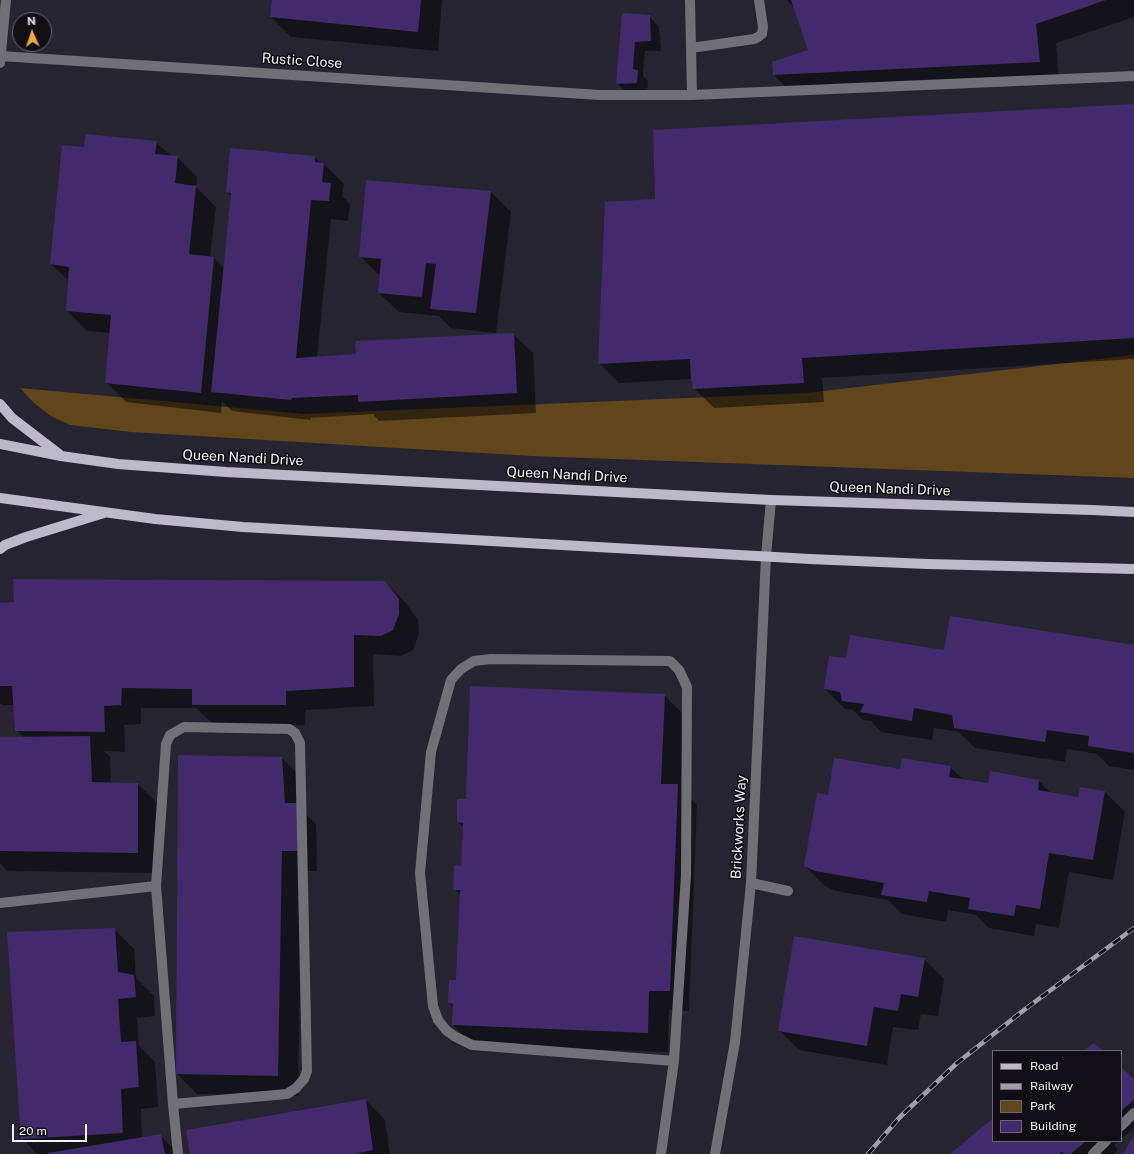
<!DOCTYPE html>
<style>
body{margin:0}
#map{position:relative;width:1134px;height:1154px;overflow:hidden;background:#272431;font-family:"Public Sans",sans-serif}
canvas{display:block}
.legend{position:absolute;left:992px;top:1050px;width:130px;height:92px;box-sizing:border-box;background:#100e14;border:1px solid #6a6870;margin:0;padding:5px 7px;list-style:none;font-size:12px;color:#f2f0f9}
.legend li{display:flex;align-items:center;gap:8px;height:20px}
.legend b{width:20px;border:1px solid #6a6870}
.north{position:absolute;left:12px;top:12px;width:40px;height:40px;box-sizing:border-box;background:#100e14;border:1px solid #6a6870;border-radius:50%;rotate:357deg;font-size:11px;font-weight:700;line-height:16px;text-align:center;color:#f2f0f9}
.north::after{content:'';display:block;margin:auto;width:14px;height:18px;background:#eea83c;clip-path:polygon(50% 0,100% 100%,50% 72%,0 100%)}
.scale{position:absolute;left:12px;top:1124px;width:75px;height:18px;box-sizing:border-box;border:2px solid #f2f0f9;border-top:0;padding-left:5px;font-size:12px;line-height:14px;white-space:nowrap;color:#f2f0f9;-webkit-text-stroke:3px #100e14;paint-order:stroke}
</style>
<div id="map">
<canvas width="1134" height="1154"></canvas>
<ul class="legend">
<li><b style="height:5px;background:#bdb9c8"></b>Road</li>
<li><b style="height:5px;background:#a19ea9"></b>Railway</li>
<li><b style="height:11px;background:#61451d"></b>Park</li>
<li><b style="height:11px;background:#422a6c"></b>Building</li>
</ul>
<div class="north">N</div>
<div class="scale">20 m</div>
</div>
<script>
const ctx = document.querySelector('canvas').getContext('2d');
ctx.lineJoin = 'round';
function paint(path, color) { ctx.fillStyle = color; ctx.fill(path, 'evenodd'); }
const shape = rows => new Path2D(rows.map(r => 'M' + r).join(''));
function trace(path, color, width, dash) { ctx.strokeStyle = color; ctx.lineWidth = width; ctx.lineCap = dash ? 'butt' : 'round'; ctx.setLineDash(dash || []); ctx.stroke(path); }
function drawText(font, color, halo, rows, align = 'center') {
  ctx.font = font + ' "Public Sans",sans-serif'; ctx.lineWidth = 3; ctx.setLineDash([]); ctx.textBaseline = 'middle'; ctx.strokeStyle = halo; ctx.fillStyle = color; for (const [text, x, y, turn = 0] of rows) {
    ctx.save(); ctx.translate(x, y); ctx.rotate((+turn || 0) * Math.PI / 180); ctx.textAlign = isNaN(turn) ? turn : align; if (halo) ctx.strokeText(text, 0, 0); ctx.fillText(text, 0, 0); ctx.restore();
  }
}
const green = shape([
 [1134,355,1134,478,532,456,131,432,70,425,51,416,34,403,20,388,304,414,806,393]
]);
const shadow = shape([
 [273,0,442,0,438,51,291,37,271,17],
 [787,0,1134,0,1134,17,1056,43,1059,82,794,95,774,75,809,50,795,9],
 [623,14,649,16,659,27,661,51,645,51,643,76,648,81,647,93,627,93,617,83],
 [1134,105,1134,359,822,378,824,402,714,408,694,388,692,379,619,383,599,363],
 [156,142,171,156,177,157,197,177,196,187,216,207,210,257,214,258,224,268,231,196,227,192,315,157,321,164,324,164,344,184,342,196,350,204,348,221,331,219,317,357,357,355,513,334,533,353,536,413,379,421,373,414,311,418,311,420,232,411,222,401,221,413,126,402,106,382,110,333,87,331,67,311,69,281,51,264,85,148],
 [491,192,511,212,496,333,451,328,439,316,399,312,379,293,380,276,360,256],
 [385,582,405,602,418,620,419,634,413,650,401,656,373,654,374,706,306,710,305,725,213,724,196,708,141,708,141,724,124,725,125,752,104,751,110,757,111,783,138,784,158,804,158,873,7,871,0,863,0,738,24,738,16,730,14,705,2,705,0,703,0,604],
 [1134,646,1134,770,1109,766,1097,754,1067,749,1065,762,975,748,959,732,934,728,932,740,881,732,871,721,863,720,853,710,845,709,825,689,847,660,945,651],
 [664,695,684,715,681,789,697,805,689,1011,669,1010,668,1052,473,1045,453,1025,454,1008,449,1003,457,982,461,896,455,889,462,867,464,828,458,822,466,800],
 [282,758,302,778,303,811,316,824,317,871,302,871,298,1096,197,1094,177,1074],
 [950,767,964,780,989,784,991,773,1039,781,1051,793,1079,798,1105,792,1125,812,1113,880,1069,872,1059,928,1036,924,1034,936,989,928,976,915,948,910,946,922,902,914,888,900,836,891,825,886,805,866,828,796,901,771],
 [114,929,134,949,136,978,154,996,155,1016,137,1018,139,1046,155,1062,158,1107,141,1109,142,1138,160,1135,175,1150,176,1154,37,1154,22,1138],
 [924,959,944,979,938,1016,921,1014,918,1030,893,1027,887,1065,799,1050,779,1030],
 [1121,1069,1134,1081,1134,1128,1121,1139],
 [366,1100,385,1120,390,1154,191,1154],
 [993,1119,993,1141,1119,1141,1114,1145,1118,1150,1114,1154,952,1154]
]);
const building = shape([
 [272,0,421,0,418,32,270,17],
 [791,0,1106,0,1036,24,1040,62,773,75,772,62,808,50],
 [622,13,650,15,651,41,635,42,633,69,638,70,637,83,616,84],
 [1134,104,1134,338,802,358,804,383,693,389,692,381,691,381,690,359,598,364,605,202,655,199,653,130],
 [86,134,157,141,155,154,178,156,175,183,196,186,189,254,214,257,201,393,105,383,111,315,66,311,69,267,50,264,62,145,84,147],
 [230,148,315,156,315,162,324,163,322,182,331,183,329,201,311,200,296,358,356,354,355,341,514,333,517,393,358,402,358,395,292,398,291,400,211,392,231,193,226,192],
 [366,180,491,191,476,313,430,309,436,264,426,263,422,297,378,293,381,259,359,257],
 [13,579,385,581,399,599,399,614,393,630,381,636,354,635,354,687,286,691,286,705,192,705,192,689,122,688,121,705,104,706,105,732,15,731,12,686,0,686,0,603,14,602],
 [950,616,1134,645,1134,753,1088,746,1089,736,1047,730,1045,742,954,728,952,715,914,708,912,721,860,712,864,704,842,701,840,692,824,689,829,656,846,658,850,635,944,650],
 [470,686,665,694,661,784,678,784,670,991,649,991,648,1033,452,1025,453,1004,448,1003,449,980,456,980,460,890,453,890,454,865,461,866,463,823,457,822,457,799,466,799],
 [90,736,92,782,138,783,138,853,0,851,0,737],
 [178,755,282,757,285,803,297,803,297,851,282,851,278,1076,176,1074],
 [834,758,900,769,902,758,951,766,949,777,988,783,990,771,1039,780,1038,790,1078,797,1080,787,1105,791,1093,860,1049,853,1040,909,1016,905,1014,916,968,909,970,898,929,891,927,902,881,895,884,883,815,871,804,866,817,793,828,795],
 [115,928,118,972,134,975,136,997,118,999,121,1042,136,1041,139,1087,121,1089,123,1133,21,1139,7,932],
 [794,936,925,958,918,997,901,994,898,1011,874,1007,867,1046,778,1031],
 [1094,1043,1103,1051,1083,1051],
 [1121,1067,1134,1079,1134,1100,1121,1111],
 [366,1099,373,1150,355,1154,190,1154,186,1130],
 [993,1118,993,1141,1086,1141,1071,1154,1064,1154,1062,1152,1059,1154,950,1154],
 [161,1134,165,1154,48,1154,48,1153],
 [1134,1136,1134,1154,1123,1154]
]);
const minor = shape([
 [690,0,692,95],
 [691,48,754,39,758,37,762,34,763,27,759,0],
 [0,56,600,95,692,95,1134,76],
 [0,63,6,0],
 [751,883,788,891],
 [0,903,156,886],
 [173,1104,287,1094,296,1088,304,1079,307,1071,300,743,295,733,289,729,184,727,170,735,166,744,156,886,173,1104,178,1154],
 [1121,1126,1134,1113],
 [661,1154,674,1061,686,875,687,687,679,670,670,661,491,659,474,661,461,669,451,680,431,752,420,873,433,1006,438,1020,446,1030,454,1036,472,1045,674,1061],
 [715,1154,735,1042,751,883,766,556,771,500],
 [1093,1154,1106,1141]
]);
const major = shape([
 [0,404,12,418,59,454],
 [0,444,61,456,118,464,226,472,771,500,1092,510,1134,512],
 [0,498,155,519,243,527,810,559,927,564,1134,569],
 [0,549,5,545,26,537,104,513]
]);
const rail = shape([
 [868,1154,900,1117,957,1063,1024,1010,1134,928]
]);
const streetNames = [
 ["Rustic Close",302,61,4],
 ["Queen Nandi Drive",243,458,3],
 ["Queen Nandi Drive",567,475,3],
 ["Queen Nandi Drive",890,489,2],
 ["Brickworks Way",739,827,-87]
];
paint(green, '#61451d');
paint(shadow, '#0007');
paint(building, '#422a6c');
trace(minor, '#717076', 10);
trace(major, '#bdb9c8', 10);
trace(rail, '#a19ea9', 4.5);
trace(rail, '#100e14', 3, [9]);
drawText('14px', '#f2f0f9', '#100e14', streetNames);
</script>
